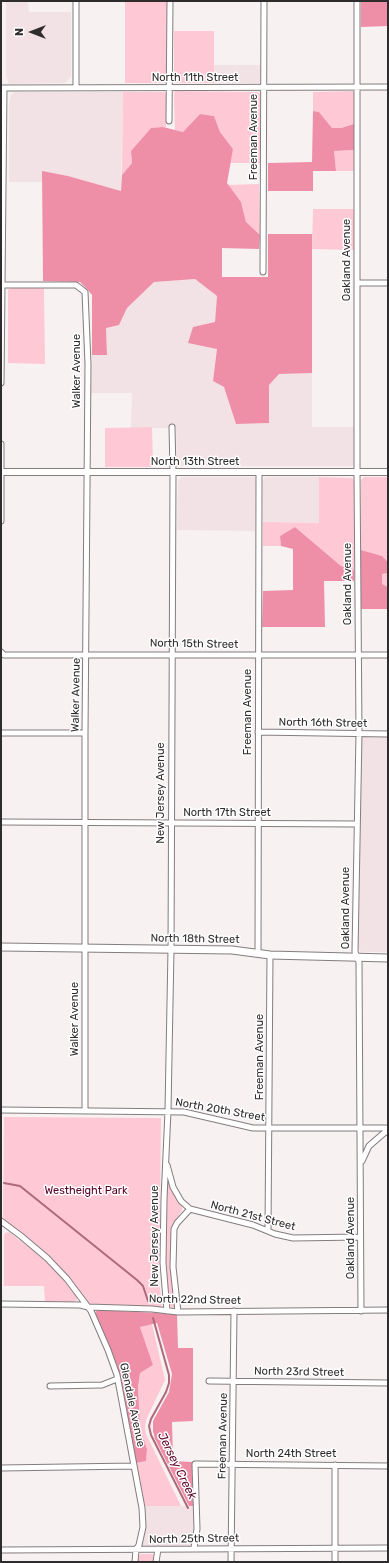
<!DOCTYPE html>
<style>
body{margin:0}
#map{position:relative;width:389px;height:1563px;overflow:hidden;background:#f7f1f2;font-family:Rubik,sans-serif}
canvas{display:block}
.frame{position:absolute;inset:0;border:2px solid #2e2c2c;pointer-events:none}
.north{position:absolute;left:12px;top:12px;width:40px;height:40px;-webkit-text-stroke:3px #fff;paint-order:stroke;rotate:270deg;font-size:11px;font-weight:700;line-height:16px;text-align:center;color:#2e2c2c}
.north::after{content:'';display:block;margin:auto;width:14px;height:18px;background:#2e2c2c;clip-path:polygon(50% 0,100% 100%,50% 72%,0 100%)}
</style>
<div id="map">
<canvas width="389" height="1563"></canvas>
<div class="frame"></div>
<div class="north">N</div>
</div>
<script>
const ctx = document.querySelector('canvas').getContext('2d');
ctx.lineJoin = 'round';
function paint(path, color) { ctx.fillStyle = color; ctx.fill(path, 'evenodd'); }
const shape = rows => new Path2D(rows.map(r => 'M' + r).join(''));
function trace(path, color, width, dash) { ctx.strokeStyle = color; ctx.lineWidth = width; ctx.lineCap = dash ? 'butt' : 'round'; ctx.setLineDash(dash || []); ctx.stroke(path); }
function drawText(font, color, halo, rows, align = 'center') {
  ctx.font = font + ' Rubik,sans-serif'; ctx.lineWidth = 3; ctx.setLineDash([]); ctx.textBaseline = 'middle'; ctx.strokeStyle = halo; ctx.fillStyle = color; for (const [text, x, y, turn = 0] of rows) {
    ctx.save(); ctx.translate(x, y); ctx.rotate((+turn || 0) * Math.PI / 180); ctx.textAlign = isNaN(turn) ? turn : align; if (halo) ctx.strokeText(text, 0, 0); ctx.fillText(text, 0, 0); ctx.restore();
  }
}
const built = shape([
 [6,1,28,1,29,12,71,12,71,77,65,83,9,84,6,76],
 [214,65,260,65,260,82,258,83,214,83],
 [15,92,123,92,121,191,68,176,42,172,42,182,9,182,9,104,11,95],
 [195,279,217,296,215,323,193,327,217,349,213,381,224,387,236,424,269,423,268,385,279,374,312,373,312,427,354,427,354,464,353,466,179,466,177,464,176,428,131,428,132,393,91,393,92,355,107,355,106,327,119,325,127,308,154,282],
 [181,477,254,477,256,479,255,531,177,530,178,482],
 [265,477,319,477,319,523,263,522,263,481],
 [366,737,388,737,388,952,361,952,359,950,358,945,362,738],
 [145,1506,193,1506,194,1528,191,1546,144,1547,142,1545,145,1528]
]);
const green = shape([
 [125,1,167,1,166,81,165,83,125,83],
 [174,31,214,31,214,83,174,83],
 [175,91,258,92,260,94,260,163,230,163,233,149,220,132,214,116,200,114,183,132,175,130,174,94],
 [353,91,354,93,354,124,341,128,332,128,319,112,313,111,313,92],
 [123,92,164,92,166,94,166,127,151,128,131,151,132,163,122,175],
 [354,150,354,171,336,171,334,151],
 [259,184,260,235,246,222,241,202,228,185],
 [313,209,354,209,354,250,312,249],
 [11,288,44,288,45,364,8,363,8,290],
 [152,427,153,467,105,467,105,428],
 [319,477,352,478,354,480,354,570,341,566,295,527,280,536,281,546,263,546,263,522,319,523],
 [364,477,388,477,388,562,382,556,361,550,361,480],
 [388,573,388,587,382,584,382,574],
 [4,1117,161,1118,159,1280,162,1305,160,1307,117,1306,89,1304,61,1269,47,1254,5,1221,3,1216],
 [169,1179,173,1191,182,1206,182,1210,174,1223,175,1306,172,1308,170,1306,168,1299,166,1258,167,1180],
 [9,1232,34,1251,61,1276,77,1297,77,1300,74,1302,45,1302,44,1286,4,1286,4,1236,5,1233],
 [152,1324,165,1380,146,1420,145,1428,146,1434,181,1506,145,1506,136,1463,146,1461,147,1448,140,1427,138,1387,140,1373,153,1365,140,1327],
 [141,1554,153,1554,154,1557,153,1562,137,1562,138,1556]
]);
const forest = shape([
 [361,1,388,1,388,26,361,27],
 [313,111,319,112,332,128,341,128,354,124,354,150,334,151,336,171,313,171,313,191,268,191,268,163,312,162],
 [200,114,214,116,220,132,233,149,227,183,241,202,246,222,260,235,259,249,222,248,222,277,268,277,268,234,312,234,312,373,279,374,269,385,269,423,236,424,224,387,213,381,217,349,188,343,193,327,215,322,217,296,195,279,154,282,127,308,119,325,106,328,107,355,92,355,92,295,87,289,80,282,43,281,42,171,68,176,121,191,122,175,132,163,131,151,151,128,163,127,183,132],
 [295,527,341,566,354,570,354,581,324,581,325,627,262,627,263,591,293,590,293,549,281,546,280,536],
 [361,550,382,556,388,562,388,573,382,574,382,584,388,587,388,609,361,609],
 [100,1310,177,1314,178,1348,193,1348,193,1421,172,1422,173,1461,192,1462,193,1506,189,1506,155,1439,153,1431,153,1421,169,1392,172,1374,157,1323,140,1327,153,1365,140,1373,138,1387,140,1427,147,1449,146,1461,136,1463,117,1365,95,1314,96,1311]
]);
const stream = shape([
 [4,1183,20,1186,137,1280,143,1286,148,1301],
 [153,1318,169,1375,169,1383,166,1392,151,1419,149,1426,151,1435,188,1508]
]);
const minor = shape([
 [357,1,357,472,359,733,355,952,359,962,361,1311],
 [1,88,388,87],
 [76,88,76,1],
 [169,121,170,1],
 [263,272,264,1],
 [357,283,388,283],
 [1,285,76,285,85,292,88,364,85,733,85,1111],
 [1,383,4,88],
 [1,444,1,521],
 [1,652,4,655,388,655],
 [258,732,388,734],
 [1,733,85,733],
 [1,822,356,824],
 [258,953,259,472],
 [1,1110,184,1112,253,1128,388,1128],
 [362,1161,369,1146,384,1133,388,1131],
 [167,1165,173,1187,181,1201,190,1209],
 [190,1209,253,1225,275,1234,293,1238,360,1237],
 [1,1221,21,1236,47,1258,67,1279,91,1311,108,1350,117,1375,142,1508,143,1527,139,1545,136,1550,135,1562],
 [268,1231,270,955],
 [1,1304,80,1305,88,1307,152,1309,178,1312,388,1310],
 [167,1311,163,1263,164,1199,168,1111,171,949,173,472,172,427],
 [178,1312,173,1267,174,1229,177,1223,190,1209],
 [209,1381,388,1383],
 [50,1386,102,1385,117,1379],
 [1,1468,134,1466],
 [194,1548,197,1529,195,1464,388,1466],
 [1,1550,388,1548],
 [156,1562,158,1549],
 [231,1562,234,1311],
 [335,1562,335,1465]
]);
const tertiary = shape([
 [1,472,388,472]
]);
const secondary = shape([
 [1,947,232,950,270,955,388,958]
]);
const streetNames = [
 ["North 11th Street",195,78],
 ["Freeman Avenue",254,137,-90],
 ["Oakland Avenue",347,260,-90],
 ["Walker Avenue",77,371,-90],
 ["North 13th Street",195,462],
 ["Oakland Avenue",348,584,-90],
 ["North 15th Street",194,644,1],
 ["Walker Avenue",76,695,-89],
 ["Freeman Avenue",248,712,-90],
 ["North 16th Street",323,723,1],
 ["New Jersey Avenue",161,793,-90],
 ["North 17th Street",227,813],
 ["Oakland Avenue",346,908,-90],
 ["North 18th Street",195,939,1],
 ["Walker Avenue",75,1019,-90],
 ["Freeman Avenue",260,1057,-90],
 ["North 20th Street",220,1110,10],
 ["North 21st Street",253,1216,15],
 ["New Jersey Avenue",155,1236,-90],
 ["Oakland Avenue",351,1238,-90],
 ["North 22nd Street",195,1300,1],
 ["North 23rd Street",299,1372,1],
 ["Glendale Avenue",132,1405,78],
 ["Freeman Avenue",223,1436,-89],
 ["North 24th Street",291,1454],
 ["North 25th Street",194,1539,-1]
];
const parkNames = [
 ["Westheight Park",86,1191]
];
const waterNames = [
 ["Jersey Creek",177,1466,64]
];
paint(built, '#f2e2e5');
paint(green, '#fec8d4');
paint(forest, '#ef8ea7');
trace(stream, '#ae6a7b', 2);
trace(minor, '#837d7e', 7);
trace(tertiary, '#837d7e', 8);
trace(secondary, '#837d7e', 9);
trace(minor, '#fff', 5);
trace(tertiary, '#fff', 6);
trace(secondary, '#fff', 7);
drawText('11px', '#2e2c2c', '#fff', streetNames);
drawText('11px', '#560024', '#fff', parkNames);
drawText('italic 12px', '#5e062a', '#fff', waterNames);
</script>
